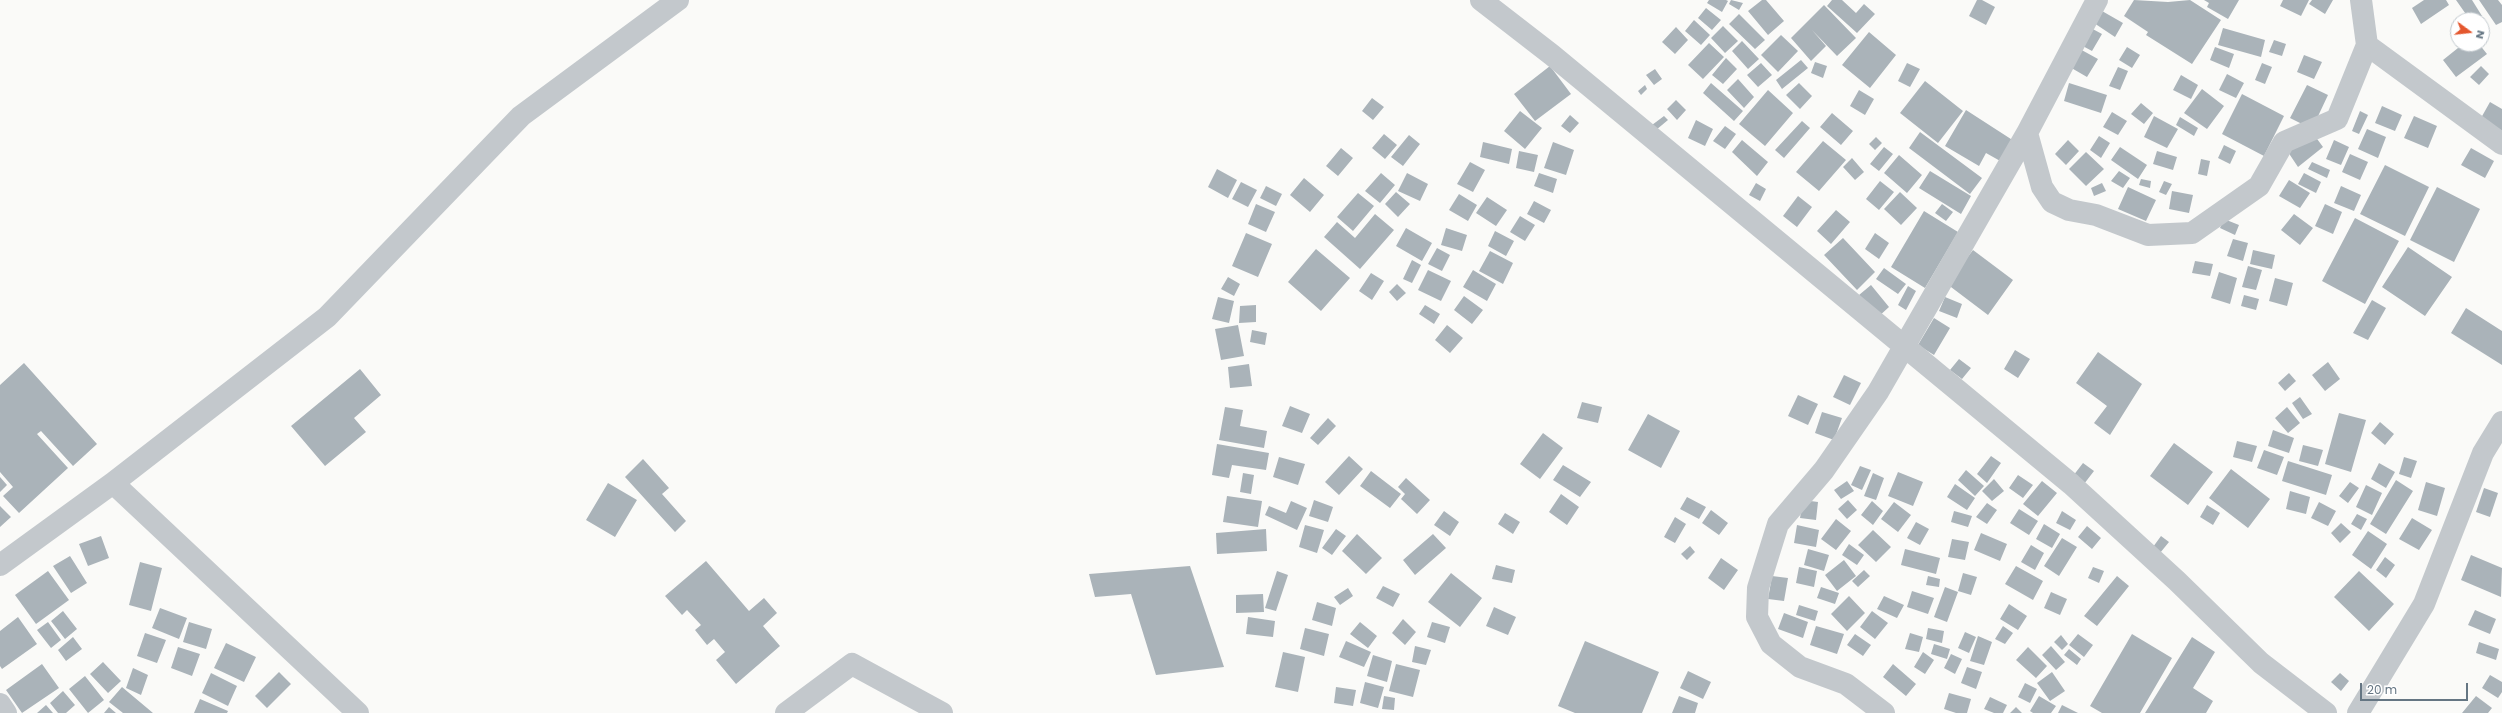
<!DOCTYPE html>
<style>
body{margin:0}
#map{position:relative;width:2502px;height:713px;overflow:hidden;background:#fafaf8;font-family:Poppins,sans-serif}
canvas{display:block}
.north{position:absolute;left:2450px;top:12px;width:40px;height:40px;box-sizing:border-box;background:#fff;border:1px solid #c1c8cd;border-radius:50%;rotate:105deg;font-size:11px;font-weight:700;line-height:16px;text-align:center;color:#657683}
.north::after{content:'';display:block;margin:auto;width:14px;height:18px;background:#e4572e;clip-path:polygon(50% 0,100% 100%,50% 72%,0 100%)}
.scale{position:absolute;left:2360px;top:683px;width:108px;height:18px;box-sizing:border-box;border:2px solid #657683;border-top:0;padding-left:5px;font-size:12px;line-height:14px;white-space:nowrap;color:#657683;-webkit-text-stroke:3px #fff;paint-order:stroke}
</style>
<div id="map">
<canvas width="2502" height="713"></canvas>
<div class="north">N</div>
<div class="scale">20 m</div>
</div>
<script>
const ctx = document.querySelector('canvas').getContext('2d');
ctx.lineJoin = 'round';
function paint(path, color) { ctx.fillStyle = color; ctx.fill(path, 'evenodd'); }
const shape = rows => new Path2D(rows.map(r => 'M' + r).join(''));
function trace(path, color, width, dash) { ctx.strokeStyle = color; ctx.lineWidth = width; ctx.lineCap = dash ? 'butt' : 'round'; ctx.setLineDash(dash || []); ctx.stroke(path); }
const building = shape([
 [1709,0,1726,0,1728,1,1722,12,1707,3],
 [1731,0,1743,3,1739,10,1729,4],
 [1762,0,1766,0,1784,21,1768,35,1748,11],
 [1832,0,1842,0,1856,13,1864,4,1875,14,1857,33,1827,6],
 [1977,0,1982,0,1995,7,1986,25,1969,16],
 [2134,0,2168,2,2190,0,2221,20,2192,64,2146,35,2148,32,2124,16],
 [2204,0,2239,0,2228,19,2207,7,2209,3],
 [2283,0,2309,0,2301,16,2280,6],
 [2312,0,2333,0,2325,14,2309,4],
 [2424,0,2446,0,2449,5,2421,24,2412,8],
 [2456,0,2472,0,2482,16,2476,20,2470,20],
 [2479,0,2498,0,2502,5,2502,22,2496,25],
 [1824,5,1856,38,1837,56,1812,30,1826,46,1811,61,1791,38],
 [1706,8,1721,20,1712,30,1698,18],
 [2102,11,2123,23,2115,37,2094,23],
 [1739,14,1765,40,1755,49,1729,24],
 [1694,20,1710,35,1701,45,1685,31],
 [1723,26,1738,41,1725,53,1711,38],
 [1676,27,1688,40,1675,54,1662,42],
 [2089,27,2102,34,2092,51,2079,44],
 [2223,28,2265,40,2261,57,2218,45],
 [1869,32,1896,55,1870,88,1842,65],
 [1781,35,1798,51,1778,72,1761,55],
 [2274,40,2286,44,2282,56,2269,52],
 [1742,41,1759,59,1748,69,1732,51],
 [1709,43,1724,57,1703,79,1688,65],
 [2463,44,2479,44,2487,54,2456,77,2443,60],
 [2127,47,2140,55,2132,68,2119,60],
 [2215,47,2234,54,2229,68,2210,60],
 [2078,48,2098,59,2087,77,2068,66],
 [2304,55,2322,62,2314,79,2297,72],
 [1726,58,1737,69,1723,84,1712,75],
 [1801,60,1808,68,1782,89,1776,80],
 [1815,62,1827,66,1823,78,1811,73],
 [1761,63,1772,75,1758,87,1747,75],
 [1907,63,1920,69,1910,87,1898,81],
 [2262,63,2272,67,2265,84,2255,80],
 [1550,66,1571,94,1535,121,1514,94],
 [2481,66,2489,74,2479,85,2470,77],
 [2118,67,2128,71,2120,90,2109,86],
 [1655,69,1662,79,1654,85,1646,75],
 [2227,74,2244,83,2236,98,2219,90],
 [2181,75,2198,85,2191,99,2173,90],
 [1738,79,1754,97,1744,108,1727,90],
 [1925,81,1963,111,1938,143,1900,113],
 [1711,83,1743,111,1734,121,1703,93],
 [1799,83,1812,96,1800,109,1786,95],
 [2069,83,2107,95,2101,113,2064,101],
 [1645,85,1647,89,1641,95,1638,91],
 [2307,85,2328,95,2312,129,2290,118],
 [2202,89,2224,106,2207,129,2184,113],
 [1768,90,1793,113,1765,146,1739,124],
 [1859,90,1874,99,1865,115,1850,106],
 [2242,94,2284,116,2264,156,2222,134],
 [1372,98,1384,107,1373,120,1362,111],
 [1676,100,1686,110,1677,120,1667,109],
 [2490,102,2502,109,2502,131,2481,118],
 [2141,103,2153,113,2144,124,2131,114],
 [2382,106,2402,115,2395,131,2375,123],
 [1966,110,2014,141,2002,162,1986,153,1979,166,1945,146],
 [1520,111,1542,128,1525,149,1504,131],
 [2360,111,2368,115,2359,134,2352,131],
 [2112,112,2127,121,2118,135,2103,127],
 [1832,113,1853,131,1841,145,1820,127],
 [1570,115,1579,123,1570,133,1561,126],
 [1664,116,1668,120,1656,130,1652,125],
 [2154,116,2178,129,2167,148,2144,137],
 [2414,116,2437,126,2428,148,2404,138],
 [2180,117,2198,128,2194,136,2176,125],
 [1696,120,1713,129,1705,146,1688,138],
 [1802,121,1810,128,1784,158,1775,150],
 [1725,126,1736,134,1725,149,1713,141],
 [2367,129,2386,137,2378,158,2358,149],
 [1920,132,1982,178,1970,194,1909,148],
 [2312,132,2323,147,2298,167,2288,152],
 [1384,134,1397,145,1385,159,1372,148],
 [1409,135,1420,144,1403,166,1391,157],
 [2099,136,2110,143,2101,158,2090,150],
 [1876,137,1882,143,1875,150,1869,144],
 [1742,140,1768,162,1757,176,1732,152],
 [2068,140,2079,151,2066,165,2055,154],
 [2334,140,2349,147,2341,165,2326,159],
 [1823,141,1846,160,1819,191,1796,172],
 [1483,142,1512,149,1509,164,1480,157],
 [1553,142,1574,150,1566,175,1544,168],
 [2224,145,2236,151,2230,164,2218,158],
 [1884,147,1893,154,1879,171,1870,164],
 [2120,147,2147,165,2138,179,2111,160],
 [1341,148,1353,158,1338,176,1326,166],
 [2471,148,2494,161,2485,178,2461,165],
 [1519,151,1538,155,1534,172,1516,168],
 [2157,151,2177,157,2173,170,2153,164],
 [2086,152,2104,169,2086,186,2069,169],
 [2350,154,2368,162,2360,180,2342,172],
 [1899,155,1922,175,1907,193,1884,173],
 [1852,158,1864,172,1855,180,1843,167],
 [2201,159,2210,161,2207,176,2198,174],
 [1470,162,1485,170,1473,192,1457,184],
 [2312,162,2330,170,2327,178,2308,169],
 [2385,165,2429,187,2405,236,2360,214],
 [1217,169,1237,180,1228,198,1208,187],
 [1930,171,1971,196,1961,214,1919,188],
 [2119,171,2130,178,2123,188,2111,181],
 [1381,173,1395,185,1380,203,1365,191],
 [1407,173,1428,184,1420,201,1398,191],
 [1539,173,1557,179,1553,193,1534,186],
 [2304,173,2321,182,2316,193,2298,184],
 [1304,178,1324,195,1310,212,1290,195],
 [2141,179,2151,181,2150,188,2139,185],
 [2289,180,2310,193,2300,208,2279,196],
 [1880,181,1894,192,1879,210,1866,199],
 [2164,181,2172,184,2166,195,2159,192],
 [1241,182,1257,190,1248,207,1232,199],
 [1756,183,1766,189,1760,201,1749,195],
 [2102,183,2106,191,2094,196,2091,188],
 [1266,186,1282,194,1276,206,1260,198],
 [2341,186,2361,195,2354,211,2334,203],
 [2128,187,2156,200,2146,221,2118,209],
 [2437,187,2480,209,2454,262,2410,240],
 [2172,191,2193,195,2189,213,2169,209],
 [1396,192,1410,204,1398,217,1385,204],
 [1900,192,1917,208,1901,225,1884,209],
 [1358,193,1374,206,1353,231,1337,217],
 [1459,194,1477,205,1468,221,1449,210],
 [1798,196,1812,207,1797,227,1783,216],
 [1487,197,1507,210,1496,226,1476,213],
 [1534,201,1551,210,1544,223,1527,214],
 [1256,204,1275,212,1266,232,1248,224],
 [1942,204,1953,212,1946,221,1935,213],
 [2325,204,2342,212,2333,234,2315,226],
 [1836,210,1850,222,1831,244,1817,231],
 [1924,211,1958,232,1925,288,1891,267],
 [1375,214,1394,230,1360,269,1324,237,1337,222,1355,238],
 [2294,214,2313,228,2300,245,2281,230],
 [1520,216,1535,225,1525,241,1510,232],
 [2355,218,2399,241,2365,304,2322,281],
 [2224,219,2239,225,2235,235,2220,228],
 [1406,228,1432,243,1422,261,1396,246],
 [1446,228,1467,235,1462,251,1441,245],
 [1495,231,1514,241,1506,256,1488,246],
 [1246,233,1272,244,1258,277,1232,266],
 [1875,233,1889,243,1879,259,1865,249],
 [1843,238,1875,272,1857,290,1824,255],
 [2233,239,2248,243,2243,261,2227,256],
 [2408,247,2452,277,2425,316,2382,287],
 [1437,248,1450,255,1442,271,1428,264],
 [1316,249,1350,278,1321,311,1288,282],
 [1973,250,2013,280,1988,315,1947,284],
 [2253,250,2275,255,2272,269,2250,264],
 [1490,251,1513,263,1503,284,1479,271],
 [1412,260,1421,265,1412,283,1403,279],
 [2195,261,2213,264,2210,276,2192,273],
 [2248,266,2262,270,2256,290,2242,287],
 [1884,268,1906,284,1898,294,1876,279],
 [1428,270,1451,281,1441,301,1418,290],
 [1473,270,1496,284,1487,301,1463,287],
 [2219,272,2237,278,2230,304,2211,298],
 [1371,273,1384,281,1372,300,1359,291],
 [1228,277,1240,284,1234,296,1221,289],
 [2275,278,2293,283,2287,306,2269,301],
 [1397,284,1406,293,1397,301,1389,292],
 [1871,285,1889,307,1877,318,1859,295],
 [1908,286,1916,291,1906,310,1898,305],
 [2244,295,2259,299,2256,310,2241,306],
 [1464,296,1483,310,1472,324,1454,310],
 [1218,297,1234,301,1229,323,1212,319],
 [1945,297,1962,304,1957,318,1939,311],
 [2372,300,2386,308,2368,340,2353,333],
 [1256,305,1256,322,1239,323,1240,306],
 [1425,305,1440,314,1434,324,1419,314],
 [2466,308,2502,331,2502,365,2451,333],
 [1934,318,1950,328,1934,355,1918,345],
 [1238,325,1244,356,1221,360,1215,329],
 [1447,325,1463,338,1450,353,1435,340],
 [1252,330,1267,333,1265,345,1250,342],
 [2015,350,2030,359,2018,378,2004,369],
 [2098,352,2142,384,2110,435,2094,423,2107,406,2076,383],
 [1959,359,1971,368,1962,379,1950,370],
 [2328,362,2340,379,2325,391,2312,375],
 [24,363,97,444,73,466,41,431,37,434,68,468,19,513,3,496,13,487,0,472,0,385],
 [1249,364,1252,386,1230,388,1228,367],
 [360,369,381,395,354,418,366,432,325,466,291,426],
 [2289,373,2296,381,2285,391,2278,383],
 [1844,375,1861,383,1850,405,1833,397],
 [1798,395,1818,404,1808,425,1788,416],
 [2300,397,2312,414,2303,419,2292,403],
 [1582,402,1602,407,1598,423,1577,418],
 [1290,406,1310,414,1302,433,1282,426],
 [1225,407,1243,410,1240,426,1267,431,1264,448,1219,440],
 [2287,407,2300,423,2288,433,2275,418],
 [1822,412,1842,418,1834,440,1815,433],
 [2339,413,2366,420,2351,472,2325,464],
 [1648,414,1680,431,1661,468,1628,450],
 [1328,418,1336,426,1318,445,1310,438],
 [2380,422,2394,434,2385,445,2371,433],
 [2273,430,2294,438,2289,453,2268,446],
 [1543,433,1563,448,1540,479,1520,464],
 [2237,441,2257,446,2252,462,2233,457],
 [2174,443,2213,472,2188,505,2150,476],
 [1217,444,1269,453,1266,470,1232,465,1229,478,1212,475],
 [2303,445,2323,450,2318,466,2299,461],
 [2264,450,2284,457,2277,475,2257,468],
 [1349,456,1363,469,1339,495,1325,482],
 [1991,456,2001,463,1987,483,1977,474],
 [1279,457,1305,464,1298,485,1273,477],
 [2404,457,2417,461,2411,478,2399,474],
 [643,459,669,488,662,494,686,521,675,532,625,477],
 [2288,461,2332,475,2326,495,2282,481],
 [2083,463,2094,471,2084,484,2073,476],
 [2379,463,2395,472,2386,488,2371,479],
 [1563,465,1591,482,1580,497,1553,480],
 [1860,466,1871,470,1862,490,1851,485],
 [2231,469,2270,499,2248,528,2209,498],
 [1966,470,1984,486,1975,496,1958,480],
 [1371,471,1401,494,1390,508,1360,486],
 [1898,472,1923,482,1913,506,1888,496],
 [1243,473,1254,475,1251,494,1240,492],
 [1873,473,1884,478,1876,500,1864,496],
 [2018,475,2033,485,2023,498,2009,488],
 [0,477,7,485,0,492],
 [1406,478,1430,500,1417,514,1401,499,1405,494,1398,487],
 [1994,479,2004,491,1992,501,1982,491],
 [2396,480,2413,491,2386,534,2370,524],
 [1847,481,1854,491,1841,499,1834,490],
 [2042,481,2057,493,2038,516,2023,504],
 [2350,482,2359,488,2348,503,2339,496],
 [2426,482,2445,488,2437,516,2418,510],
 [608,483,637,500,615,537,586,520],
 [1955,484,1975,498,1967,510,1947,497],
 [2366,485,2382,493,2372,515,2356,507],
 [2484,488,2498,493,2490,517,2476,512],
 [2290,491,2310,497,2306,514,2286,509],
 [1561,494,1579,507,1567,525,1549,512],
 [1227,496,1262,501,1258,527,1223,522],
 [1687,497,1706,507,1699,519,1680,509],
 [1314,500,1333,507,1328,522,1309,516],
 [1803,500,1818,502,1816,520,1800,518],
 [1848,500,1857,510,1847,519,1838,509],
 [1291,501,1307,508,1297,530,1265,515,1269,506,1286,513],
 [1872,501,1883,511,1873,525,1861,515],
 [1894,502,1911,515,1898,532,1881,519],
 [2319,502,2336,511,2328,526,2311,518],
 [1987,503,1997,510,1987,524,1976,517],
 [2207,505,2220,513,2213,525,2200,517],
 [0,506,11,517,0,527],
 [2019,509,2038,521,2029,535,2010,523],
 [1711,510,1728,523,1719,535,1702,523],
 [1444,511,1459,522,1450,536,1434,525],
 [1954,511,1972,516,1968,527,1951,522],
 [2062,511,2076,520,2070,530,2056,523],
 [1505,513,1520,522,1513,534,1498,524],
 [2357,514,2367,519,2361,530,2351,524],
 [1675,517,1686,524,1675,543,1664,537],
 [2412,518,2432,530,2419,550,2399,539],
 [1836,519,1851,531,1836,550,1821,539],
 [1916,522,1929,529,1920,545,1907,538],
 [2341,523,2351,532,2340,543,2331,533],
 [2044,524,2060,534,2052,548,2036,539],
 [1305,525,1324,530,1317,553,1299,547],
 [1797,525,1819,530,1816,547,1794,543],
 [2087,526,2101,538,2092,549,2078,537],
 [1266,529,1267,551,1217,554,1216,533],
 [1336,529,1346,536,1332,555,1322,548],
 [1873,530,1891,547,1876,562,1858,545],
 [2368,531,2387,544,2371,569,2352,555],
 [1981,533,2007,544,2000,561,1974,550],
 [1357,534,1382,558,1366,574,1342,551],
 [1433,534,1446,548,1415,575,1403,560],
 [101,536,109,558,88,566,79,544],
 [2161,536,2169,542,2160,553,2153,547],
 [2062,538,2077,547,2059,576,2044,566],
 [1952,539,1969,542,1965,560,1948,557],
 [1849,544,1864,555,1857,565,1842,555],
 [2031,545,2044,553,2035,570,2021,562],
 [1690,546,1695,552,1687,560,1681,554],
 [1808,549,1829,555,1824,571,1804,565],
 [1905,549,1940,558,1936,574,1901,565],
 [2471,555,2502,568,2501,597,2461,580],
 [70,556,87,583,71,593,53,566],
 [2385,557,2395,565,2386,578,2376,570],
 [1721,558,1738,570,1724,590,1708,578],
 [1844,560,1856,576,1837,591,1825,575],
 [706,561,749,611,764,598,777,613,763,626,780,646,736,684,716,660,725,652,714,639,707,645,695,630,701,625,687,610,682,615,665,596],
 [140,562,162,568,151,611,129,605],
 [1496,565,1515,570,1512,583,1492,579],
 [1190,566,1224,667,1156,675,1131,594,1095,597,1089,574],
 [2016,566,2043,581,2033,600,2005,584],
 [1799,567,1817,571,1814,587,1796,583],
 [2093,567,2104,571,2099,583,2088,578],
 [1864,570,1870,576,1858,587,1852,581],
 [48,571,69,600,36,624,15,595],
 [1277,571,1288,575,1276,611,1265,608],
 [2359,571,2394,604,2369,631,2334,597],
 [1451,573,1482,598,1460,627,1428,602],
 [1963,573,1977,577,1971,595,1958,591],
 [1772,576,1788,578,1784,601,1768,599],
 [1928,576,1940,579,1939,587,1926,585],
 [2117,576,2129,586,2097,626,2084,616],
 [1383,586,1400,594,1393,607,1376,598],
 [1821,587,1839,593,1835,604,1817,598],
 [1945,587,1958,592,1947,622,1934,617],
 [1348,588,1353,596,1340,605,1334,597],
 [1912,591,1934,598,1928,614,1907,607],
 [2051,592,2067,599,2060,615,2044,608],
 [1263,594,1264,612,1236,613,1236,595],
 [1849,596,1865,613,1847,631,1831,614],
 [1884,596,1904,605,1897,618,1877,609],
 [1317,602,1336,608,1332,626,1312,620],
 [2009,604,2027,616,2018,630,2000,619],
 [1799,605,1818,611,1815,621,1796,615],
 [1494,607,1516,617,1508,635,1486,626],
 [160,608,187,618,179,639,152,628],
 [2475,610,2496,619,2490,634,2468,625],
 [63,611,77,629,65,639,51,621],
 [1872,611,1888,623,1875,639,1860,627],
 [1784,613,1808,622,1803,638,1778,629],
 [18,617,37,644,2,669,0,666,0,631],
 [1248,617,1275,621,1273,637,1246,634],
 [1403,619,1416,632,1405,645,1392,633],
 [48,622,61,640,51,648,37,630],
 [189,622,212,629,206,649,183,642],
 [1360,622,1377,636,1368,648,1350,634],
 [1432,622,1450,627,1445,643,1427,637],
 [1816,626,1844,634,1837,654,1810,645],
 [2003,626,2013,633,2005,644,1995,639],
 [1305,628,1329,634,1324,656,1300,649],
 [1928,628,1944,631,1942,643,1926,639],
 [1965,632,1976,637,1969,653,1958,648],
 [145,633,166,640,157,663,137,656],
 [1910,633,1923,637,1919,652,1905,649],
 [1855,634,1871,645,1863,656,1847,645],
 [2078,634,2093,645,2084,657,2069,645],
 [2132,634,2172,658,2140,713,2102,713,2090,706],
 [2061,635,2068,644,2062,650,2054,642],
 [1978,636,1992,642,1984,665,1970,661],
 [73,637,82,649,66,661,58,650],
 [2192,637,2215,652,2193,688,2213,701,2206,713,2145,713],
 [1346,641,1371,652,1364,667,1339,657],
 [1585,641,1659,672,1642,713,1575,713,1558,706],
 [2479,642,2499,649,2496,660,2476,653],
 [226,643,256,657,244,682,214,668],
 [1934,644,1950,649,1947,659,1931,654],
 [1415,646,1431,650,1426,665,1412,662],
 [2051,646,2065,662,2056,670,2042,655],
 [178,647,200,654,192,676,171,668],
 [2028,647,2047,666,2036,678,2016,660],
 [2069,649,2081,659,2077,665,2064,655],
 [1283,652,1305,657,1298,692,1275,687],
 [1923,652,1934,660,1925,674,1914,667],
 [1951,654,1962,659,1955,674,1944,668],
 [1373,655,1392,661,1387,682,1367,676],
 [103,662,121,681,108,693,90,674],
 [42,664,59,688,22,713,6,690],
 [1396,664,1420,670,1413,697,1389,691],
 [1893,664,1916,684,1906,696,1883,677],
 [1967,667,1982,672,1976,689,1961,683],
 [133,668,148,675,141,695,126,688],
 [1688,671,1711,682,1703,699,1680,688],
 [279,672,291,684,267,708,255,696],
 [2052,672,2065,691,2050,701,2037,683],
 [211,673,237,686,228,706,202,693],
 [2340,673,2349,681,2341,691,2331,682],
 [2490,675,2502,682,2502,692,2498,698,2482,688],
 [85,676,104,700,88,713,69,689],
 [1365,682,1384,687,1378,708,1360,703],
 [2025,683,2037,689,2030,703,2018,697],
 [122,687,153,713,123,713,109,702],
 [1336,687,1356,690,1353,706,1334,703],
 [63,691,75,705,66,713,58,713,50,703],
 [1949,693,1971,699,1967,713,1956,713,1944,709],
 [1384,696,1395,698,1394,710,1382,709],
 [1679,696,1698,703,1695,713,1672,713],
 [2039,696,2056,706,2051,713,2033,713,2030,711],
 [2476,696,2492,708,2488,713,2462,713],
 [1990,697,2007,705,2003,713,1994,713,1984,709],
 [200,699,228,711,227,713,194,713],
 [46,705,53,713,37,713],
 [2062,705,2078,713,2058,713],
 [109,707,116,713,104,713],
 [2016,707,2022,713,2010,713]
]);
const street = shape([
 [1481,0,1552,55,2071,484,2177,581,2261,663,2326,713],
 [2097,0,2027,133,2042,187,2052,202,2069,210,2096,215,2148,235,2192,233,2259,186,2284,142,2337,119,2367,45,2361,0],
 [2367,45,2502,144],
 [113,483,327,317,521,116,678,0],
 [0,565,113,483,358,713],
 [0,704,6,713],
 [786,713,852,664,942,713],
 [1884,713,1846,684,1800,667,1771,644,1757,617,1758,588,1778,524,1824,470,1878,392,2027,133],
 [2358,713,2424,604,2483,453,2502,422]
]);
paint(building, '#aab3b9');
trace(street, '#c3c8cc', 22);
</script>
